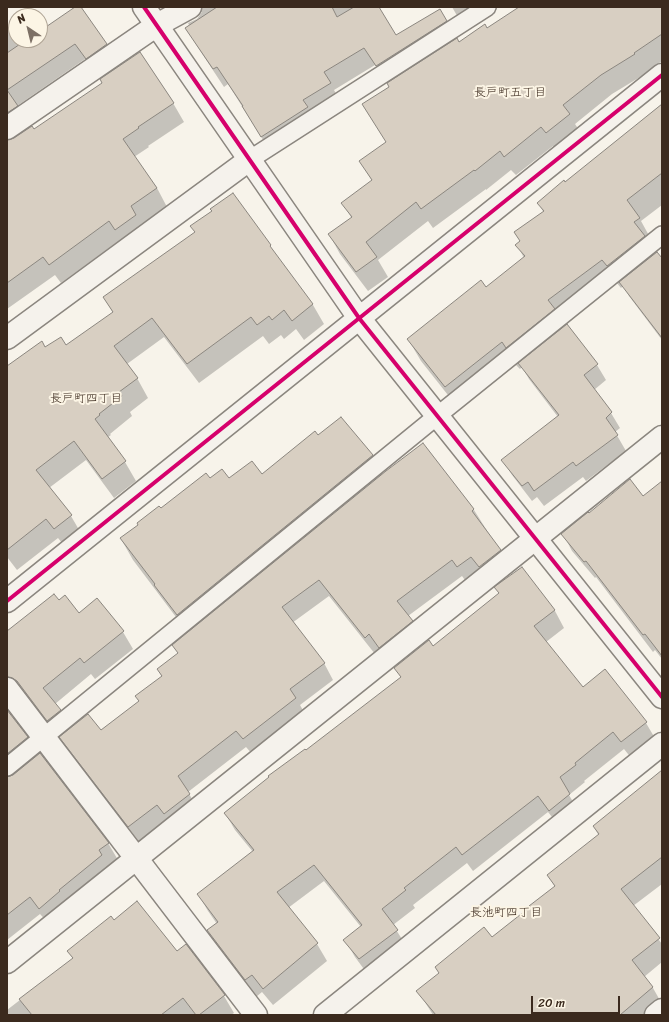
<!DOCTYPE html>
<meta charset="utf-8">
<style>
body{margin:0}
#map{position:relative;width:669px;height:1022px;overflow:hidden;background:#f7f3ea;font-family:Sriracha,sans-serif}
canvas{display:block}
.frame{position:absolute;inset:0;border:8px solid #3b2a1e;pointer-events:none}
.north{position:absolute;left:8px;top:8px;width:40px;height:40px;box-sizing:border-box;background:#fcf5e5;border:1px solid #afa495;border-radius:50%;rotate:325deg;font-size:11px;font-weight:700;line-height:16px;text-align:center;color:#3b2a1e}
.north::after{content:'';display:block;margin:auto;width:14px;height:18px;background:#7d7065;clip-path:polygon(50% 0,100% 100%,50% 72%,0 100%)}
.scale{position:absolute;left:531px;top:996px;width:89px;height:18px;box-sizing:border-box;border:2px solid #3b2a1e;border-top:0;padding-left:5px;font-size:12px;line-height:14px;white-space:nowrap;color:#3b2a1e;-webkit-text-stroke:3px #fcf5e5;paint-order:stroke}
</style>
<div id="map">
<canvas width="669" height="1022"></canvas>
<div class="frame"></div>
<div class="north">N</div>
<div class="scale">20 m</div>
</div>
<script>
const ctx = document.querySelector('canvas').getContext('2d');
ctx.lineJoin = 'round';
function paint(path, color) { ctx.fillStyle = color; ctx.fill(path, 'evenodd'); }
const shape = rows => new Path2D(rows.map(r => 'M' + r).join(''));
function trace(path, color, width, dash) { ctx.strokeStyle = color; ctx.lineWidth = width; ctx.lineCap = dash ? 'butt' : 'round'; ctx.setLineDash(dash || []); ctx.stroke(path); }
function drawText(font, color, halo, rows, align = 'center') {
  ctx.font = font + ' Sriracha,"Klee One",sans-serif'; ctx.lineWidth = 4; ctx.setLineDash([]); ctx.textBaseline = 'middle'; ctx.strokeStyle = halo; ctx.fillStyle = color; for (const [text, x, y, turn = 0] of rows) {
    ctx.save(); ctx.translate(x, y); ctx.rotate((+turn || 0) * Math.PI / 180); ctx.textAlign = isNaN(turn) ? turn : align; if (halo) ctx.strokeText(text, 0, 0); ctx.fillText(text, 0, 0); ctx.restore();
  }
}
const shadow = shape([
 [77,7,80,7,115,61,96,75,85,59,17,106,26,122,7,137,7,26,20,45,28,40,40,40,40,32],
 [174,7,214,7,224,22,247,7,377,7,396,36,439,10,458,43,487,29,520,7,662,7,662,61,645,73,645,74,612,94,575,124,581,133,558,152,553,146,516,175,511,170,486,190,486,189,433,228,428,221,378,260,388,277,368,291,340,254,329,234,352,219,343,203,372,181,360,161,389,145,375,123,374,123,363,105,390,87,388,83,375,65,334,90,340,101,272,154,228,84,224,87,197,46,187,29,190,27,188,23,197,19,202,12,194,14],
 [452,7,483,7,459,19],
 [173,103,184,122,148,146,149,147,134,157,157,188,167,207,141,225,146,234,126,248,120,240,61,283,55,275,7,309,7,150,34,131],
 [662,104,662,205,641,221,652,241,648,244,655,255,662,260,662,340,629,296,623,286,621,288,616,282,561,322,564,328,567,326,597,365,606,380,594,390,611,413,620,428,615,432,626,451,586,481,583,477,544,506,537,497,532,501,512,475,503,460,558,417,529,379,522,367,520,369,515,364,459,409,421,361,408,339,486,288,524,258,517,245,544,213,538,203,565,183],
 [275,255,313,305,324,324,304,340,296,329,284,339,281,335,269,344,263,336,199,383,164,337,127,364,137,378,148,398,130,412,132,416,110,434,111,435,108,437,125,462,136,481,114,498,86,460,49,488,71,516,82,535,66,548,58,538,17,570,7,557,7,365,8,366,45,348,66,346,113,313,104,297],
 [341,418,372,456,383,474,423,445,474,510,510,567,467,583,462,576,408,616,422,638,375,654,329,596,292,623,324,663,333,680,300,705,305,714,253,755,246,747,188,792,199,811,138,843,70,754,60,736,58,738,7,699,7,632,59,601,79,614,97,599,123,632,133,649,95,679,91,674,55,704,71,729,100,731,139,702,136,696,162,677,158,670,179,654,188,633,133,560,121,539,161,510,210,480,229,479,262,475,318,437],
 [662,482,662,659,655,650,653,652,596,577,595,578,572,551,563,534,643,497],
 [522,568,555,611,564,628,546,642,583,689,646,723,656,740,632,759,624,749,584,781,585,782,569,795,579,812,560,827,548,812,473,871,467,863,413,905,415,908,393,925,407,947,369,976,355,957,345,940,361,927,324,881,288,908,317,944,327,961,273,1005,262,992,256,997,218,947,208,930,217,924,208,911,198,894,253,852,235,830,225,813,401,678,396,668,433,648,500,594,496,588],
 [7,711,27,738,38,756,108,843,118,860,50,925,40,914,7,940],
 [662,771,662,884,633,906,662,944,662,962,644,977,653,988,662,1004,653,1015,433,1015,418,991,492,938,555,887,548,875,599,836,594,827],
 [114,921,176,952,186,946,224,996,234,1013,231,1015,7,1015,7,1010,73,959,68,951]
]);
const building = shape([
 [75,7,81,7,107,44,86,59,75,44,7,90,7,53,26,40,40,40,40,31,75,7],
 [217,7,332,7,337,17,354,7,379,7,396,35,440,9,447,21,376,66,364,48,324,72,331,83,303,100,308,107,261,137,242,106,243,106,217,67,213,69,185,28,217,7],
 [519,7,662,7,662,34,634,53,635,54,601,75,563,105,570,114,546,133,541,127,504,157,500,151,475,171,474,170,421,209,416,202,366,242,377,257,356,272,328,234,352,217,341,203,372,180,359,161,386,142,362,104,389,87,387,83,457,38,459,42,485,24,487,28,519,7],
 [140,52,174,103,138,127,139,128,123,139,157,188,131,206,136,215,115,230,109,221,49,265,43,257,7,283,7,140,14,138,32,126,34,129,102,83,100,79,140,52],
 [7,90,18,106,7,113,7,90],
 [662,104,662,173,627,200,640,218,634,222,645,236,607,266,602,260,548,300,555,309,506,348,502,342,445,387,407,339,481,280,486,287,525,256,515,245,520,241,514,232,544,211,537,203,564,180,565,182,662,104],
 [233,193,271,245,270,246,313,304,292,321,284,310,272,320,269,316,257,325,251,317,187,364,152,318,114,346,138,378,119,392,122,396,99,414,100,415,95,419,126,461,102,479,74,441,36,470,72,515,54,529,46,519,7,550,7,366,42,341,45,347,61,337,66,345,113,312,103,297,195,232,190,226,212,211,210,209,233,193],
 [657,252,662,258,662,338,619,282,657,252],
 [567,324,598,364,584,375,612,412,606,418,618,435,576,466,573,462,534,491,528,482,522,486,501,460,559,415,518,363,567,324],
 [341,417,373,455,177,615,154,585,155,584,120,538,138,525,137,523,159,506,161,508,206,473,210,478,222,469,229,478,252,461,262,474,315,431,318,435,341,417],
 [423,443,474,509,472,511,501,550,479,567,471,557,457,567,452,560,397,601,413,621,379,648,369,634,365,638,319,580,282,607,325,663,290,689,296,698,243,739,236,731,178,776,190,794,164,814,157,805,128,827,59,737,88,714,101,730,139,701,135,696,162,676,157,669,178,653,172,645,386,471,423,443],
 [630,479,643,496,662,481,662,656,645,634,643,635,586,561,584,562,561,534,588,512,589,513,630,479],
 [522,567,555,610,534,626,583,687,605,669,647,722,621,742,613,732,575,763,576,765,560,777,570,794,549,811,538,796,462,855,456,847,404,888,406,890,382,909,398,930,359,959,343,940,362,925,314,865,277,892,318,943,263,989,252,975,245,980,207,930,218,922,197,894,254,850,224,813,269,777,268,776,305,749,306,750,401,677,394,668,429,640,433,646,499,593,494,587,522,567],
 [54,594,59,600,65,595,79,613,97,598,124,631,84,663,80,658,43,688,61,710,47,721,17,681,12,678,7,677,7,631,54,594],
 [7,710,28,737,7,754,7,710],
 [40,753,109,843,99,850,102,855,59,890,60,891,39,909,30,897,7,915,7,777,13,775,40,753],
 [662,770,662,857,621,889,660,938,632,960,653,987,620,1015,436,1015,416,991,439,973,435,967,484,927,492,937,530,907,529,906,555,886,547,875,599,834,593,826,662,770],
 [137,901,177,951,186,944,225,995,199,1015,196,1015,183,998,161,1015,32,1015,19,999,73,958,67,951,111,916,114,920,137,901]
]);
const service = shape([
 [249,160,487,7],
 [7,767,437,416,662,235]
]);
const minor = shape([
 [7,128,157,25,190,7],
 [7,338,249,160],
 [7,689,256,1015],
 [7,962,662,437],
 [656,1015,662,1010]
]);
const tertiary = shape([
 [144,7,359,318,662,697],
 [7,601,662,75],
 [325,1015,662,744]
]);
const cycleway = shape([
 [144,7,359,318,662,697],
 [7,601,662,75]
]);
const neighbourhoodNames = [
 ["長戸町五丁目",510,93],
 ["長戸町四丁目",86,399],
 ["長池町四丁目",506,913]
];
paint(shadow, '#0003');
paint(building, '#d8cfc2');
trace(building, '#8b867f', 1);
trace(service, '#8b867f', 20);
trace(minor, '#8b867f', 25);
trace(tertiary, '#8b867f', 25);
trace(service, '#f5f2ec', 17);
trace(minor, '#f5f2ec', 22);
trace(tertiary, '#f5f2ec', 22);
trace(cycleway, '#d6006c', 4);
drawText('12px', '#3b2a1e', '#fcf5e5', neighbourhoodNames);
</script>
